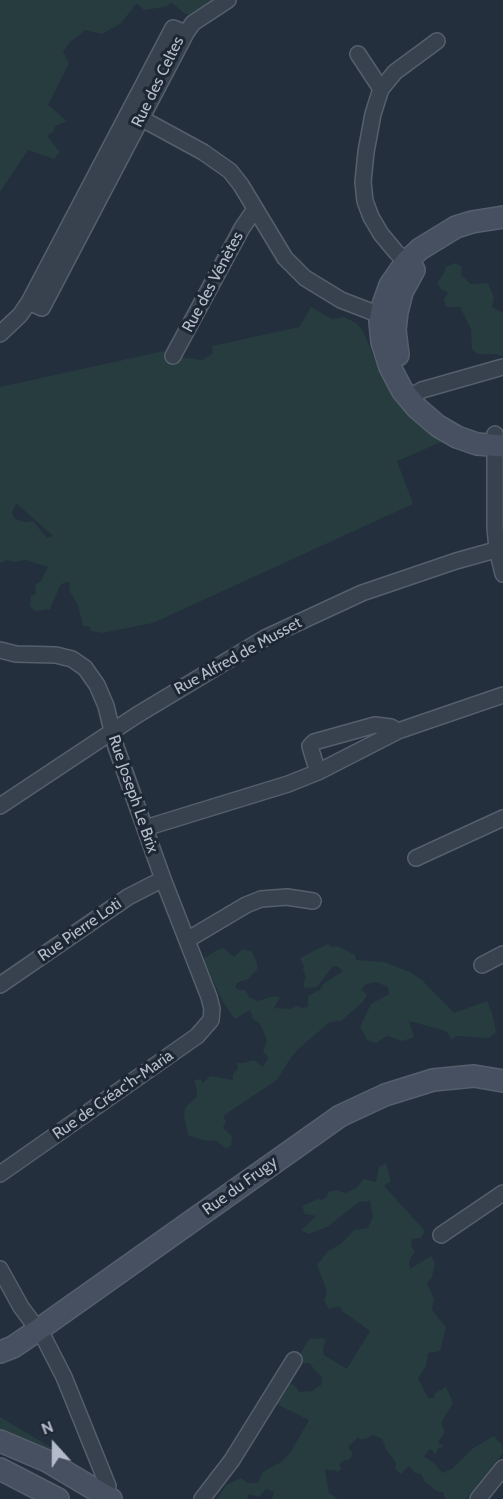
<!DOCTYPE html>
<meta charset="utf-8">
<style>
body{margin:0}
#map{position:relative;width:503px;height:1499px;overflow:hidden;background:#242f3e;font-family:Cabin,sans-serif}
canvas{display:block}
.north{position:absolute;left:24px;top:1415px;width:60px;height:60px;-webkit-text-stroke:4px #1d2633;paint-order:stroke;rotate:339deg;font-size:16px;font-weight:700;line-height:24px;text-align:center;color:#b4bcc9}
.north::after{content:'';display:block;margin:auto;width:21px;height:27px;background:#b4bcc9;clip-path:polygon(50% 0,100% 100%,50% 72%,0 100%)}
</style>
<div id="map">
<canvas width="503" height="1499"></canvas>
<div class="north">N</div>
</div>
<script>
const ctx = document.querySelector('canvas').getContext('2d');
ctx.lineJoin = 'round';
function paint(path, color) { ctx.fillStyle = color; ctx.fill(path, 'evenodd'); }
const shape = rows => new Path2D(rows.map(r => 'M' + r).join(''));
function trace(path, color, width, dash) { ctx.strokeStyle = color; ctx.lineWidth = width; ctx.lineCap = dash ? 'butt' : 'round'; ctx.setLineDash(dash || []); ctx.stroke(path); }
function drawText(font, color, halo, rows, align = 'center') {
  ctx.font = font + ' Cabin,sans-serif'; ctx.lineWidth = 6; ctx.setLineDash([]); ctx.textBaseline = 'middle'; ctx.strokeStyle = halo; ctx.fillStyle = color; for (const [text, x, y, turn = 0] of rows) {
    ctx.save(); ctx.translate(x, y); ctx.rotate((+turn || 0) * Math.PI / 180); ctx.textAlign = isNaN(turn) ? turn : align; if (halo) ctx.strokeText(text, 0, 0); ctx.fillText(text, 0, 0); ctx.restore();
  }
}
const green = shape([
 [0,0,213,0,191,14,185,14,172,3,164,7,144,10,137,3,121,23,102,34,85,30,70,42,63,52,69,63,48,105,67,121,55,126,53,132,47,136,60,152,54,159,28,150,0,192],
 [455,263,462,267,461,275,471,284,488,283,494,298,492,307,503,313,503,357,497,354,477,354,472,349,471,329,460,307,446,307,444,299,448,293,441,289,437,283,444,273,446,267],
 [311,307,332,319,344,317,356,323,363,331,375,360,392,393,446,440,397,461,413,504,153,623,102,633,91,631,90,627,83,626,78,605,69,590,70,582,65,582,60,586,50,609,35,611,30,606,31,596,36,594,35,585,41,581,48,567,26,560,14,562,7,560,0,563,0,387,164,351,166,355,202,360,213,353,212,346,299,327],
 [16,504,17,504,53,536,47,538,33,521,25,522,15,519,12,513],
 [328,944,332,947,337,946,355,955,356,960,384,962,410,972,422,980,454,1013,487,1001,492,1013,496,1032,489,1038,456,1036,452,1040,446,1031,409,1021,414,1037,403,1041,387,1036,376,1043,367,1040,360,1027,371,1004,389,994,388,987,376,982,366,984,361,990,367,994,363,1002,341,1021,330,1022,297,1050,290,1059,277,1080,223,1116,226,1121,223,1128,232,1136,231,1146,225,1148,217,1141,203,1140,188,1135,184,1116,185,1108,196,1097,197,1091,194,1081,200,1079,203,1083,210,1076,233,1080,233,1074,238,1069,237,1063,244,1063,254,1060,263,1067,268,1058,263,1051,267,1040,260,1024,253,1019,250,1010,235,1019,223,1002,203,959,217,950,224,948,234,957,243,949,252,952,257,963,257,970,248,979,237,983,235,987,239,990,245,990,249,997,258,1001,274,996,280,998,274,1008,290,1009,297,1006,303,1008,308,1007,308,996,321,989,323,984,343,971,337,966,332,967,317,987,305,988,303,984,306,978,303,969,304,966,300,958],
 [386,1163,391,1181,384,1186,425,1231,421,1238,412,1239,411,1246,415,1251,409,1261,410,1269,431,1256,435,1263,432,1277,427,1284,434,1299,432,1310,446,1327,440,1351,428,1353,426,1367,418,1378,428,1398,434,1398,435,1393,446,1387,453,1403,441,1423,445,1432,438,1442,444,1447,438,1448,436,1454,430,1449,424,1456,436,1465,442,1473,452,1469,473,1448,494,1436,502,1445,503,1453,466,1499,445,1499,443,1492,437,1491,425,1482,421,1474,415,1473,409,1466,401,1474,395,1469,396,1463,386,1449,382,1439,373,1435,366,1439,363,1438,361,1440,358,1437,348,1447,353,1454,349,1460,345,1460,339,1464,342,1469,337,1472,334,1470,325,1470,329,1493,338,1499,272,1499,274,1492,266,1489,259,1497,249,1494,247,1499,217,1499,226,1485,241,1478,248,1483,258,1483,263,1472,281,1462,290,1453,309,1420,264,1398,264,1391,269,1386,285,1381,295,1386,299,1392,312,1391,321,1385,322,1378,309,1363,295,1363,309,1339,322,1338,326,1340,323,1348,324,1355,347,1369,370,1331,342,1311,340,1306,329,1309,324,1300,327,1293,326,1288,317,1265,328,1251,341,1244,354,1230,368,1228,373,1217,370,1201,359,1202,327,1227,309,1234,301,1230,316,1216,305,1214,302,1206,318,1199,322,1200,327,1197,328,1192,336,1190,345,1193,356,1188,364,1179,376,1182,379,1167],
 [0,1417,67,1457,65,1460,20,1438,0,1431]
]);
const street = shape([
 [186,33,193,23,228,0],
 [358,54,381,89,373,114,366,152,363,182,365,201,371,217,381,234,396,252,412,267],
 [381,89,395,72,437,41],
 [135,115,203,152,230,171,241,185,285,258,305,278,341,300,380,315],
 [0,334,20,315,29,302,173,28,186,33,42,308,29,302],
 [173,356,242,228,255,209],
 [408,398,422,390,503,367],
 [495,434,495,527,497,549,503,574],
 [0,650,16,654,56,655,72,659,85,668,97,685,106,706,116,747,163,879,209,997,212,1009,211,1020,197,1036,0,1174],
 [318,772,311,750,310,746,314,742,375,725,391,727,398,731],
 [0,806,137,715,265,638,362,593,456,561,503,548],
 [145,828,288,784,318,772,398,731,503,695],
 [416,858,503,818],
 [187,940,246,905,261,899,287,897,313,901],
 [482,965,503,954],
 [0,985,128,897,163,879],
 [441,1235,503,1193],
 [0,1269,21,1307,44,1338,64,1377,108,1486,103,1499],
 [202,1499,232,1460,294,1360],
 [478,1499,503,1468]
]);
const secondary = shape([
 [503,217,472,222,456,227,420,249,406,262,390,285,383,305,380,322,382,342,390,367,402,390,417,408,438,426,457,437,477,444,503,446],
 [398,355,395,330,397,312,402,292,414,270],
 [0,1352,13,1347,38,1330,340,1116,385,1095,433,1080,474,1076,503,1081],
 [0,1441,47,1461,111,1499],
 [0,1469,58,1499]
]);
const streetNames = [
 ["Rue des Celtes",158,82,-64],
 ["Rue des Vénètes",213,282,-62],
 ["Rue Alfred de Musset",238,656,-29],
 ["Rue Joseph Le Brix",133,794,71],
 ["Rue Pierre Loti",80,930,-35],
 ["Rue de Créac'h-Maria",113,1095,-35],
 ["Rue du Frugy",240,1186,-36]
];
paint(green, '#263c3f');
trace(street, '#565f6c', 18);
trace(secondary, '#565f6c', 24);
trace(street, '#38414e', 15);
trace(secondary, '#465061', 21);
drawText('16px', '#b4bcc9', '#1d2633', streetNames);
</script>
